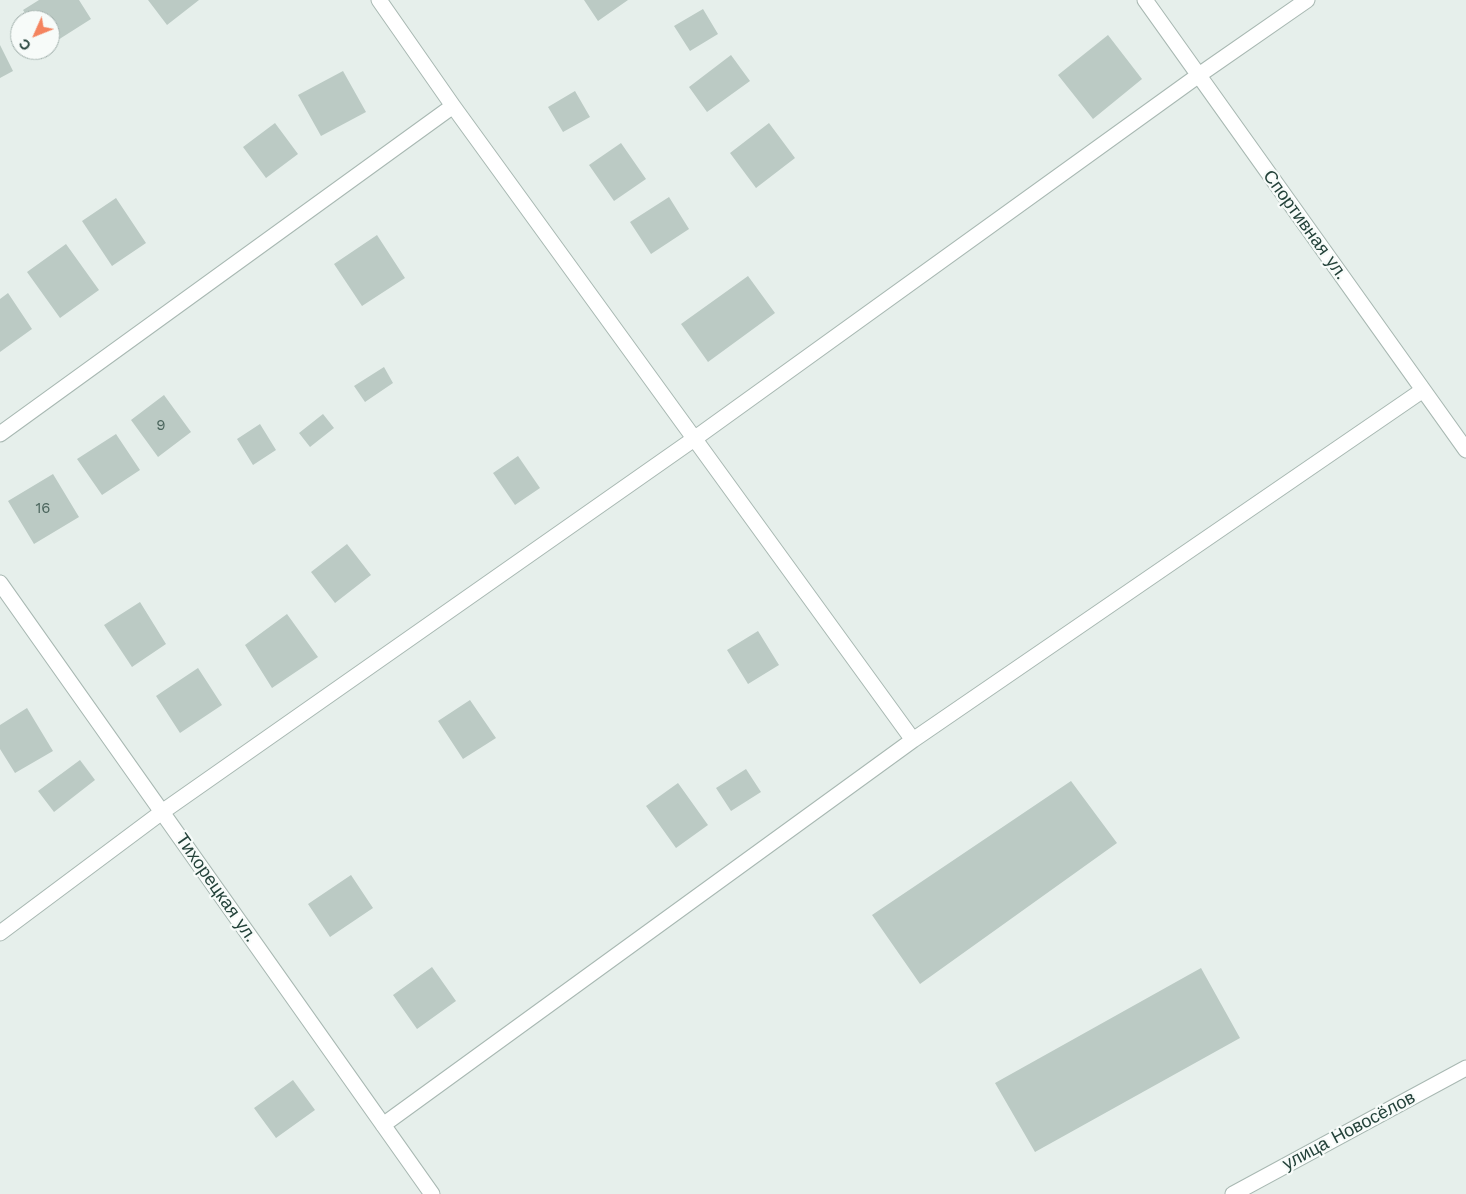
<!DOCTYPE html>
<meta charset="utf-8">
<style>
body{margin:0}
#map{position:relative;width:1466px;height:1194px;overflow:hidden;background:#e6efeb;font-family:"Work Sans",sans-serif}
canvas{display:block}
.north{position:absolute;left:10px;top:10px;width:50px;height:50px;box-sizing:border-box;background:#f7fbf9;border:1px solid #a3b1ad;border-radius:50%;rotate:226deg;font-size:14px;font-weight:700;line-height:20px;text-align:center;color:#24423a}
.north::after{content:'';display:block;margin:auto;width:18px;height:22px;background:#f4845f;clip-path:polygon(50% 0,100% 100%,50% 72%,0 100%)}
</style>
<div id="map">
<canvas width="1466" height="1194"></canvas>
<div class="north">С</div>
</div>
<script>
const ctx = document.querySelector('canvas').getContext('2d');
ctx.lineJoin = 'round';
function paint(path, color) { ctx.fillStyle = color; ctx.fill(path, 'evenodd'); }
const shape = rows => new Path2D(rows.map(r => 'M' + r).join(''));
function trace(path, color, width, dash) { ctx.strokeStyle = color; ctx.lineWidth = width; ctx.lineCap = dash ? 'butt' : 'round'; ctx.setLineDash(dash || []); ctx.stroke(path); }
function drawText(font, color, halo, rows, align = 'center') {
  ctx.font = font + ' "Work Sans",sans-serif'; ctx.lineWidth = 4.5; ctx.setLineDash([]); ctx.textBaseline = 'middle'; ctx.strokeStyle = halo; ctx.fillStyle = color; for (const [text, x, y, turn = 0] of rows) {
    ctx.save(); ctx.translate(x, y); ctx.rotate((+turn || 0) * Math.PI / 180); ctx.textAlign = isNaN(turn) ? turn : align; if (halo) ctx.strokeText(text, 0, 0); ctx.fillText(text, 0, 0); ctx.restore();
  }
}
const building = shape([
 [39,0,79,0,91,19,50,45,50,20,30,20,23,10],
 [148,0,199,0,167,25],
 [584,0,628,0,598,21],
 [703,9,718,34,690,51,674,26],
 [1108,35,1142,79,1093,119,1058,75],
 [0,45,13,71,0,78],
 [731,55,750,81,707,112,689,87],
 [343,71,366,112,321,136,298,95],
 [575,91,590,117,563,132,548,107],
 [275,123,298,154,266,178,243,147],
 [769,123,795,158,756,188,730,153],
 [621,143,646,179,614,201,589,165],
 [669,197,689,229,651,254,630,222],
 [116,198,146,243,112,266,82,221],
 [377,235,405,278,362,306,334,264],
 [66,244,99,290,60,318,27,272],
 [748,276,775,313,708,362,681,324],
 [8,293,32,329,0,352,0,299],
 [384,367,393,383,365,402,354,386],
 [164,395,191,432,158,457,131,420],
 [323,414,334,428,310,447,299,433],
 [260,424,276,450,253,465,237,439],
 [116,434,140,470,102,495,77,459],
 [518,456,540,488,515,505,493,473],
 [53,474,79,517,34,544,8,501],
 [347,544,371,575,335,603,311,572],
 [140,602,166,644,132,667,104,625],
 [287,614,318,657,272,688,245,645],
 [758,631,779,665,748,684,727,650],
 [198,668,222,705,180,733,156,696],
 [470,700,496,738,463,759,438,721],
 [27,708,53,751,15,773,0,749,0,725],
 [80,760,95,780,54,812,38,791],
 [746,769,761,792,731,811,716,788],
 [1071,781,1117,843,920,984,872,915],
 [678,783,708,825,676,848,646,806],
 [351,875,373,908,330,937,308,904],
 [432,967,456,1001,417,1029,393,995],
 [1201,968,1240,1038,1035,1152,995,1083],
 [293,1080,315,1110,276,1138,254,1108]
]);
const minor = shape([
 [379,0,453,106,913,740,1423,390],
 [1145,0,1466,450],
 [0,434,453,106],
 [0,583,432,1194],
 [0,933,162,812,694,439,1199,75,1307,0],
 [383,1125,913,740],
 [1233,1194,1466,1068]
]);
const numberNames = [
 ["9",161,426],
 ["16",43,509]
];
const streetNames = [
 ["Спортивная ул.",1305,225,54],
 ["Тихорецкая ул.",216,888,55],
 ["улица Новосёлов",1349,1131,-28]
];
paint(building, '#bbcac4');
trace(minor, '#a8b8b2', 17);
trace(minor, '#fff', 15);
drawText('15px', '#4a645c', null, numberNames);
drawText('18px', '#24423a', '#f7fbf9', streetNames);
</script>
